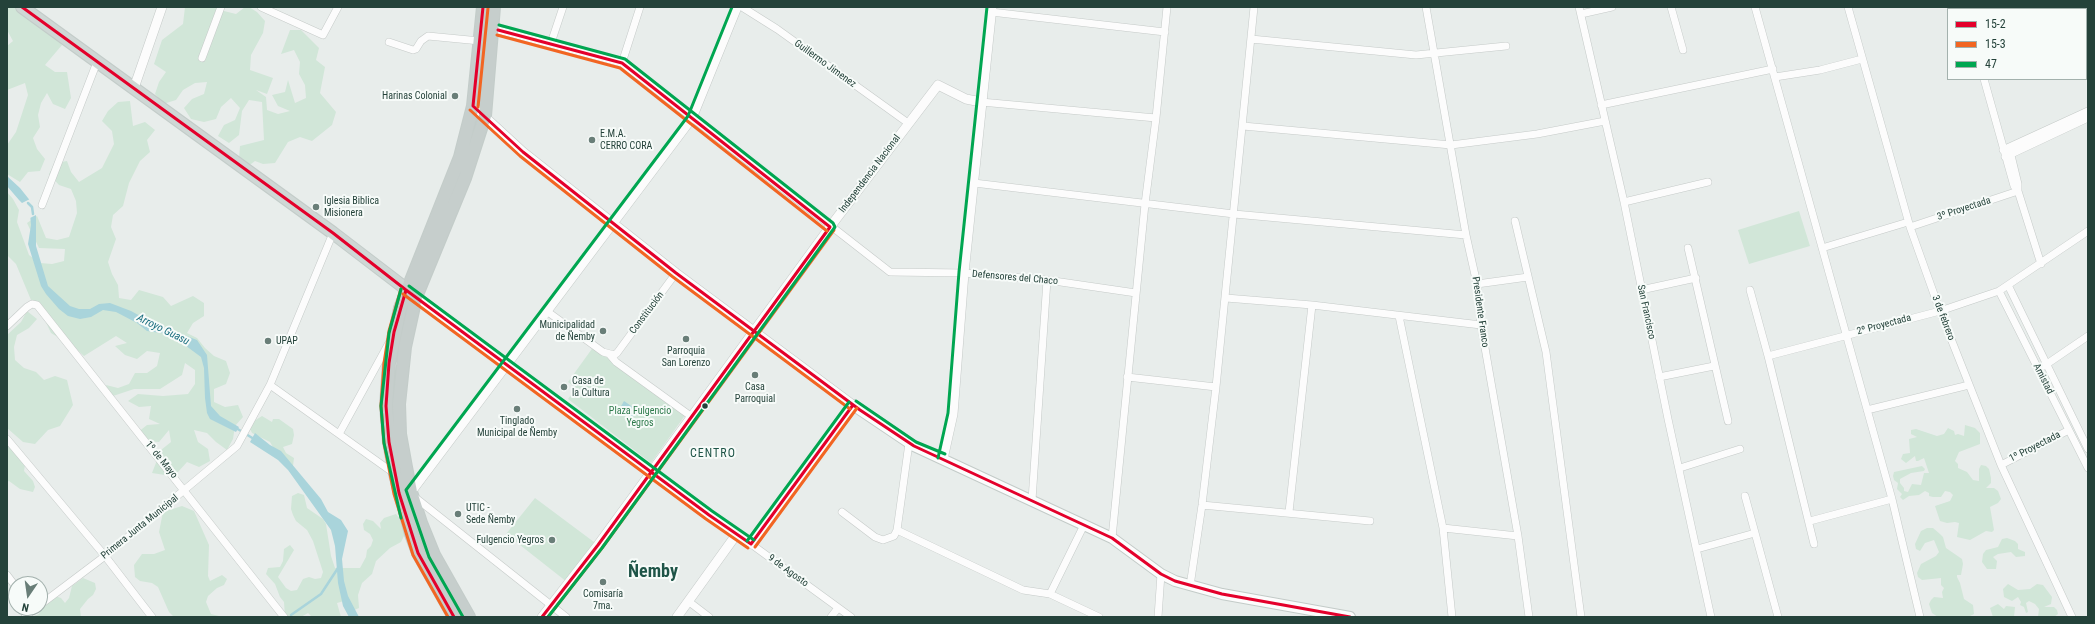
<!DOCTYPE html>
<meta charset="utf-8">
<style>
body{margin:0}
#map{position:relative;width:2095px;height:624px;overflow:hidden;background:#e8edeb;font-family:"Roboto Condensed",sans-serif}
canvas{display:block}
.frame{position:absolute;inset:0;border:8px solid #24423a;pointer-events:none}
.legend{position:absolute;left:1947px;top:8px;width:140px;height:72px;box-sizing:border-box;background:#f7fbf9;border:1px solid #a3b1ad;margin:0;padding:5px 7px;list-style:none;font-size:12px;color:#24423a}
.legend li{display:flex;align-items:center;gap:8px;height:20px}
.legend b{width:20px;border:1px solid #a3b1ad}
.north{position:absolute;left:8px;top:576px;width:40px;height:40px;box-sizing:border-box;background:#f7fbf9;border:1px solid #a3b1ad;border-radius:50%;rotate:193deg;font-size:11px;font-weight:700;line-height:16px;text-align:center;color:#24423a}
.north::after{content:'';display:block;margin:auto;width:14px;height:18px;background:#697e78;clip-path:polygon(50% 0,100% 100%,50% 72%,0 100%)}
</style>
<div id="map">
<canvas width="2095" height="624"></canvas>
<div class="frame"></div>
<ul class="legend">
<li><b style="height:5px;background:#e4002b"></b>15-2</li>
<li><b style="height:5px;background:#f26522"></b>15-3</li>
<li><b style="height:5px;background:#00a651"></b>47</li>
</ul>
<div class="north">N</div>
</div>
<script>
const ctx = document.querySelector('canvas').getContext('2d');
ctx.lineJoin = 'round';
function paint(path, color) { ctx.fillStyle = color; ctx.fill(path, 'evenodd'); }
const shape = rows => new Path2D(rows.map(r => 'M' + r).join(''));
function trace(path, color, width, dash) { ctx.strokeStyle = color; ctx.lineWidth = width; ctx.lineCap = dash ? 'butt' : 'round'; ctx.setLineDash(dash || []); ctx.stroke(path); }
function drawText(font, color, halo, rows, align = 'center') {
  ctx.font = font + ' "Roboto Condensed",sans-serif'; ctx.lineWidth = 4; ctx.setLineDash([]); ctx.textBaseline = 'middle'; ctx.strokeStyle = halo; ctx.fillStyle = color; for (const [text, x, y, turn = 0] of rows) {
    ctx.save(); ctx.translate(x, y); ctx.rotate((+turn || 0) * Math.PI / 180); ctx.textAlign = isNaN(turn) ? turn : align; if (halo) ctx.strokeText(text, 0, 0); ctx.fillText(text, 0, 0); ctx.restore();
  }
}
const green = shape([
 [7,7,15,7,54,34,62,45,45,65,55,72,67,72,71,98,65,109,53,104,47,93,41,103,38,115,40,127,33,138,37,149,45,159,40,171,28,172,20,182,7,174,7,145,16,132,28,95,25,83,7,90,7,46,13,41,7,30],
 [185,7,218,7,224,11,236,14,245,7,249,7,257,12,265,21,263,33,251,55,250,70,273,78,267,94,256,90,266,97,267,110,278,114,290,111,278,106,272,95,285,92,288,80,295,103,306,98,305,85,299,74,300,62,294,50,281,54,290,30,301,30,319,48,316,60,325,67,320,93,336,112,332,125,312,141,300,137,288,142,275,163,263,164,255,161,251,164,245,165,239,159,240,146,264,140,262,102,249,100,242,111,239,135,229,143,218,136,224,125,235,120,240,108,231,98,221,107,216,119,204,122,191,119,184,108,192,99,204,94,207,82,195,83,183,90,176,100,163,104,155,94,159,82,166,72,154,64,162,40,183,24],
 [130,101,133,126,145,122,155,130,147,140,150,152,140,161,129,183,123,206,113,215,111,227,116,239,108,262,112,274,118,285,119,298,131,300,139,290,163,297,171,306,193,296,204,303,204,316,193,323,187,333,197,338,205,348,214,356,226,361,230,373,226,384,214,389,214,402,225,407,238,405,243,417,235,426,233,439,227,450,216,442,207,433,194,430,198,442,208,449,210,461,199,467,187,462,178,472,165,475,152,473,161,450,171,442,169,430,159,442,147,441,137,433,147,425,160,424,149,419,151,406,139,407,128,401,138,394,163,396,188,394,195,384,195,370,185,363,182,375,160,389,134,389,110,397,106,385,118,388,129,384,135,373,147,373,157,366,160,353,147,351,137,359,125,355,115,346,127,343,116,336,84,356,74,347,51,333,40,310,31,300,16,264,7,255,7,192,13,199,19,210,17,222,29,255,40,263,52,264,64,261,65,249,39,248,27,223,37,216,46,238,57,240,69,237,77,213,76,201,71,189,59,185,49,174,55,163,67,161,71,172,79,182,102,168,114,144,112,131,102,121,108,111,118,102],
 [1799,211,1810,246,1749,264,1738,230],
 [27,311,37,319,29,328,17,335,14,347,15,360,24,368,36,372,44,380,55,376,67,380,73,405,60,426,48,430,35,444,23,442,7,428,7,335,21,322],
 [594,346,686,414,651,463,568,399,576,388,568,382],
 [262,416,272,422,273,419,279,419,293,429,294,435,292,444,283,447,286,453,294,458,293,466,290,468,284,466,270,442,252,433,250,429,254,421],
 [1965,425,1975,428,1980,433,1980,444,1959,452,1955,461,1958,464,1958,468,1967,472,1973,480,1979,481,1979,469,1981,465,1986,466,1989,469,1991,478,1991,483,1986,488,1994,488,1998,491,2001,499,1998,503,1990,507,1994,530,1992,532,1986,531,1970,540,1957,537,1959,523,1955,522,1947,523,1940,521,1935,506,1950,501,1953,495,1950,492,1945,491,1941,497,1933,497,1929,496,1929,493,1925,491,1919,495,1909,496,1903,500,1900,497,1902,494,1897,489,1898,483,1894,480,1893,476,1894,472,1922,466,1925,469,1924,471,1911,473,1900,479,1900,483,1904,488,1904,491,1908,492,1912,484,1921,485,1924,473,1929,473,1924,458,1918,461,1916,461,1915,456,1906,463,1901,459,1903,454,1910,453,1909,439,1917,437,1911,434,1911,430,1916,429,1937,436,1944,434,1948,428,1954,431,1955,435,1958,434,1964,436],
 [7,442,26,459,24,471,33,481,35,487,33,492,20,489,9,481,7,482],
 [298,493,304,495,307,508,323,519,326,524,331,556,335,568,360,568,366,557,367,550,371,546,373,540,370,534,364,530,363,524,366,519,373,521,381,529,380,523,384,518,396,514,404,524,404,536,401,542,390,548,376,561,372,574,362,583,358,595,359,608,352,611,344,601,337,603,341,617,312,617,308,613,301,617,285,617,284,602,280,597,275,584,266,574,268,568,280,567,283,561,284,549,290,545,294,550,278,577,286,588,291,591,297,590,303,579,309,577,315,579,321,578,323,572,313,541,307,530,296,521,293,515,291,509,292,496],
 [535,498,598,545,567,582,506,534],
 [182,506,194,511,209,545,208,576,210,581,222,575,227,579,224,585,217,588,208,596,206,602,211,614,223,617,174,617,169,612,158,587,152,583,140,581,135,577,134,565,142,554,154,554,165,550,159,532,163,512],
 [1927,528,1933,528,1940,534,1943,537,1946,548,1962,559,1963,564,1961,575,1957,575,1957,577,1960,583,1964,599,1973,605,1974,614,1968,617,1938,617,1932,613,1929,604,1931,600,1934,597,1943,598,1942,592,1944,588,1941,585,1941,578,1922,580,1918,577,1917,573,1921,564,1936,556,1939,552,1934,540,1925,543,1920,551,1916,549,1915,544,1921,531],
 [2007,538,2015,541,2018,544,2018,549,2025,552,2025,556,2016,557,2011,552,1998,554,1993,557,1997,561,1996,569,1987,569,1982,562,1983,554,1986,550,1998,547,2002,539],
 [83,578,95,583,96,589,93,595,88,599,80,609,81,617,32,617,39,614,43,603,55,596,61,598,65,603,69,598,72,586],
 [2008,584,2018,590,2030,589,2037,584,2043,585,2052,597,2051,604,2044,607,2054,607,2057,610,2058,614,2054,617,2038,617,2039,609,2035,604,2029,601,2026,603,2028,612,2026,613,2024,607,2020,605,2021,602,2018,597,2012,601,2004,597,2003,589],
 [1998,604,2004,609,2006,606,2015,607,2014,617,1993,617,1990,608]
]);
const water = shape([
 [7,176,20,188,32,203,26,207,19,200,7,186],
 [36,211,36,246,48,286,70,306,79,309,90,309,99,304,110,303,131,311,153,323,197,340,207,355,211,406,220,416,239,427,236,432,210,419,207,413,205,398,204,368,201,357,178,340,167,334,147,331,137,323,116,312,103,310,91,317,80,319,68,316,59,309,46,294,41,286,28,244,31,225,30,213],
 [624,401,637,410,632,417,620,408],
 [255,433,270,445,281,451,321,499,328,512,341,520,348,531,342,559,344,581,348,596,359,617,349,617,343,606,338,583,335,546,331,530,288,470,278,460,250,442]
]);
const pier = shape([
 [30,199,33,204,27,209,20,204],
 [36,209,38,214,28,219,28,211]
]);
const stream = shape([
 [28,203,32,207,33,214],
 [236,428,254,439],
 [291,615,321,594,338,568]
]);
const minor = shape([
 [261,7,323,35,338,7],
 [742,7,777,29,908,123],
 [1426,7,1466,235,1477,284,1481,325,1518,536,1529,617],
 [1579,7,1624,202,1668,419,1711,617],
 [1671,7,1683,50],
 [1755,7,1892,499,1920,617],
 [1848,7,1910,227,1940,311,2001,465,2072,617],
 [1961,7,1961,9],
 [991,12,1165,32],
 [1581,14,1612,7],
 [2086,22,2088,21],
 [492,25,498,30,622,63,890,272,964,273,1047,280,1136,293],
 [1251,39,1416,55,1506,46],
 [389,42,413,50,416,49,421,41,428,36,480,41],
 [551,43,563,7],
 [202,58,221,7],
 [622,63,640,7],
 [1775,77,1820,70,1862,59],
 [1984,79,2014,186,2018,191,2041,264],
 [981,102,1156,118],
 [1601,105,1773,69],
 [1243,126,1451,145,1537,134,1605,121],
 [2003,150,2088,111],
 [2010,151,2018,184,2018,191],
 [2005,157,2088,118],
 [974,183,1234,214,1466,235],
 [1624,202,1708,182],
 [42,205,97,62],
 [1515,221,1546,352,1581,617],
 [1910,227,2018,191],
 [1688,248,1728,421],
 [1822,248,1908,222],
 [1477,284,1528,277],
 [2008,285,2088,449],
 [1641,290,1696,278],
 [1750,290,1768,356,1814,544],
 [1999,291,2088,468],
 [1226,298,1312,305,1481,325],
 [548,312,603,352,614,355,617,353,676,273],
 [1399,316,1443,528,1452,617],
 [7,326,27,307,32,304,37,305,284,617],
 [610,355,616,362,692,417],
 [1768,356,1940,311,1999,291,2088,231],
 [2044,366,2088,336],
 [1127,377,1216,387],
 [1659,377,1714,366],
 [270,385,395,474],
 [1867,410,1969,385],
 [339,434,390,341],
 [7,439,105,556,152,617],
 [2001,465,2069,430],
 [1680,468,1740,449],
 [412,495,566,617],
 [1745,496,1778,617],
 [1032,500,1047,280],
 [1202,505,1370,521],
 [842,512,875,537,883,540,894,536,897,530,909,443],
 [1289,512,1312,305],
 [1810,521,1892,499],
 [1443,528,1518,536],
 [897,530,1023,590,1050,594,1099,617],
 [1112,538,1145,204,1156,118,1167,7],
 [751,544,851,617],
 [1697,549,1755,533],
 [7,575,16,587],
 [1190,586,1202,505,1216,387,1254,7],
 [1050,594,1084,525],
 [688,601,709,617],
 [40,605,105,556,237,446,270,385,333,233],
 [25,617,35,608],
 [831,617,838,608],
 [1158,617,1161,574]
]);
const tertiary = shape([
 [134,88,162,7],
 [416,297,709,515,751,544,853,405,676,273,523,152,473,106],
 [943,459,953,414,964,273,992,7],
 [411,492,692,118,737,7],
 [542,617,598,545,830,227,938,85,966,99,981,102],
 [677,617,736,535]
]);
const secondary = shape([
 [853,405,914,446,1112,538,1161,574,1175,581,1222,594,1350,617]
]);
const primary = shape([
 [22,7,333,233,414,295]
]);
const trunk = shape([
 [454,617,418,553,411,534,395,474,389,442,386,406,389,363,400,308,460,157,473,106,483,7],
 [469,617,434,555,421,523,411,492,406,467,400,434,399,404,405,347,416,297,465,178,485,116,494,7]
]);
const bus1 = shape([
 [22,7,333,233,406,290,709,515,751,544],
 [483,7,473,106,523,152,676,273,860,410,914,446,1112,538,1161,574,1175,581,1222,594,1350,617],
 [498,30,622,63,830,227,598,545,542,617],
 [406,290,394,332,389,363,386,406,389,442,399,493,418,553,454,617],
 [751,544,853,405]
]);
const bus2 = shape([
 [497,35,620,68,827,231],
 [478,107,488,8],
 [470,110,520,156,673,277,850,409],
 [401,289,389,331,384,363,381,406,384,443,394,494,413,555,448,617],
 [403,294,706,519,748,548],
 [755,547,857,408],
 [548,617,602,548,834,230]
]);
const bus3 = shape([
 [499,25,625,59,833,223,835,227,602,548,548,617],
 [409,286,712,511,754,540],
 [856,401,916,442,945,454],
 [938,458,948,413,959,272,987,7],
 [401,518,384,443,381,406,389,333,401,289],
 [747,541,849,402],
 [463,617,429,557,406,490,688,116,732,7]
]);
const markers = [
 [455,96,4,"#697e78"],
 [592,140,4,"#697e78"],
 [316,207,4,"#697e78"],
 [603,331,4,"#697e78"],
 [686,339,4,"#697e78"],
 [268,341,4,"#697e78"],
 [755,375,4,"#697e78"],
 [564,387,4,"#697e78"],
 [705,406,3.5,"#24423a"],
 [517,409,4,"#697e78"],
 [458,514,4,"#697e78"],
 [552,540,4,"#697e78"],
 [603,582,4,"#697e78"]
];
const streetNames = [
 ["Guillermo Jimenez",825,64,36],
 ["Independencia Nacional",870,174,-53],
 ["3º Proyectada",1964,209,-18],
 ["Defensores del Chaco",1015,278,5],
 ["Presidente Franco",1480,312,82],
 ["San Francisco",1646,312,78],
 ["Constitución",647,313,-53],
 ["3 de febrero",1943,318,69],
 ["2º Proyectada",1884,325,-15],
 ["Amistad",2043,379,63],
 ["1º Proyectada",2035,447,-27],
 ["1º de Mayo",161,460,51],
 ["Primera Junta Municipal",140,527,-39],
 ["9 de Agosto",788,571,36]
];
const poiNames = [
 ["Harinas Colonial",447,96,"right"],
 ["E.M.A.",600,134],
 ["CERRO CORA",600,146],
 ["Iglesia Biblica",324,201],
 ["Misionera",324,213],
 ["Municipalidad",595,325,"right"],
 ["de Ñemby",595,337,"right"],
 ["UPAP",276,341],
 ["Parroquia",686,351,"center"],
 ["San Lorenzo",686,363,"center"],
 ["Casa de",572,381],
 ["la Cultura",572,393],
 ["Casa",755,387,"center"],
 ["Parroquial",755,399,"center"],
 ["Tinglado",517,421,"center"],
 ["Municipal de Ñemby",517,433,"center"],
 ["UTIC -",466,508],
 ["Sede Ñemby",466,520],
 ["Fulgencio Yegros",544,540,"right"],
 ["Comisaría",603,594,"center"],
 ["7ma.",603,606,"center"]
];
const parkNames = [
 ["Plaza Fulgencio",640,411],
 ["Yegros",640,423]
];
const waterNames = [
 ["Arroyo Guasu",163,330,26]
];
const quarterNames = [
 ["CENTRO",713,454]
];
const townNames = [
 ["Ñemby",653,572]
];
paint(green, '#d1e6d8');
paint(water, '#a9d4db');
paint(pier, '#e8edeb');
trace(stream, '#a9d4db', 2.5);
trace(minor, '#c5cac8', 8);
trace(tertiary, '#c5cac8', 10);
trace(secondary, '#c3cbc8', 12);
trace(primary, '#c3ccc9', 14);
trace(trunk, '#c3ccc9', 14);
trace(minor, '#fcfcfc', 7);
trace(tertiary, '#fcfcfc', 9);
trace(secondary, '#fcfcfc', 10);
trace(primary, '#cfd7d5', 12);
trace(trunk, '#c6cecc', 12);
trace(bus1, '#e4002b', 3);
trace(bus2, '#f26522', 3);
trace(bus3, '#00a651', 3);
for (const [x, y, r, color] of markers) { const dot = new Path2D(); dot.arc(x, y, r, 0, 2 * Math.PI); ctx.fillStyle = color; ctx.fill(dot); trace(dot, '#f7fbf9', 1.5); }
drawText('10px', '#24423a', '#f7fbf9', streetNames);
drawText('10px', '#24423a', '#f7fbf9', poiNames, 'left');
drawText('10px', '#2d7a4b', '#f7fbf9', parkNames);
drawText('italic 11px', '#1c6f80', '#f7fbf9', waterNames);
ctx.letterSpacing = '1px';
drawText('12px', '#1f5548', '#f7fbf9', quarterNames);
ctx.letterSpacing = '0px';
drawText('bold 18px', '#1f5548', '#f7fbf9', townNames);
</script>
